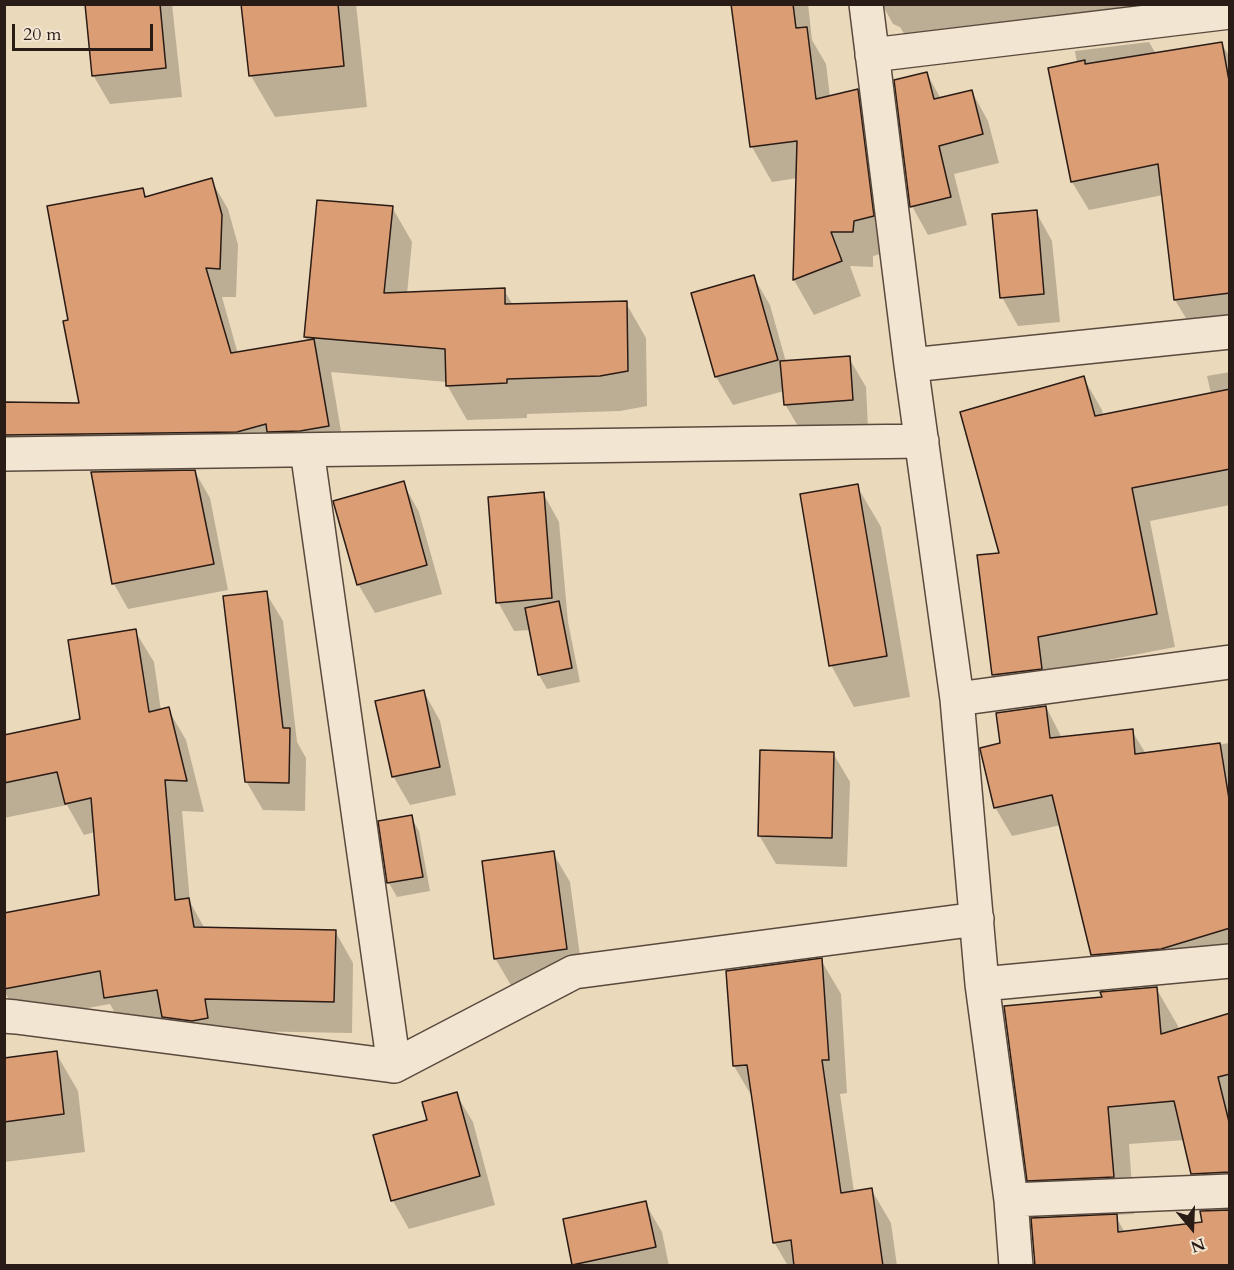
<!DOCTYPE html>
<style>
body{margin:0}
#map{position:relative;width:1234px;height:1270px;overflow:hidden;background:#ebd9bb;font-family:Cardo,serif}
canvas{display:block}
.frame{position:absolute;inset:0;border:6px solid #291b15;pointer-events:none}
.north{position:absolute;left:1162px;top:1198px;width:60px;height:60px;-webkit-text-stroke:4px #f2e6d3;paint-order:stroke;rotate:161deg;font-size:16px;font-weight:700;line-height:24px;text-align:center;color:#291b15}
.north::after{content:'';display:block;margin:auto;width:21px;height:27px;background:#291b15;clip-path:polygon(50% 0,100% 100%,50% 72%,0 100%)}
.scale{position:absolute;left:12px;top:24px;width:141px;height:27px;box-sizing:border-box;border:3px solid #291b15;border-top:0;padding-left:8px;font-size:18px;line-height:21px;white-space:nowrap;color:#291b15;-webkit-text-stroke:4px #f2e6d3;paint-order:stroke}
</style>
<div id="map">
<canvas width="1234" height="1270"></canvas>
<div class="frame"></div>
<div class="north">N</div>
<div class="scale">20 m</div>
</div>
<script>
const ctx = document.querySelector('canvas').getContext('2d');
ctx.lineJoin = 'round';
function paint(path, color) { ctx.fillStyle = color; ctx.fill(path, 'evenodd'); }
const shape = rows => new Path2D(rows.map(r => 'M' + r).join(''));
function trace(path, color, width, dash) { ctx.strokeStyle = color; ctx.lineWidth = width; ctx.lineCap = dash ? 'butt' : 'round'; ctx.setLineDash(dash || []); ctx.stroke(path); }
const shadow = shape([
 [87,4,172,4,182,97,110,104,93,75],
 [243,4,356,4,367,107,275,117,251,76],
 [733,4,808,4,812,40,826,64,830,97,857,90,877,125,893,251,873,256,873,267,850,266,861,296,814,315,794,280,798,178,772,182,752,147],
 [882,4,1150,4,909,42,900,27,893,24],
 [1149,42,1156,54,1221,43,1230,57,1230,324,1192,328,1175,300,1163,195,1089,210,1072,182,1077,63,1075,51],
 [927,74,941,99,972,92,988,121,999,163,954,174,967,225,928,235,912,206],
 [211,180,228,209,238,245,236,297,222,297,238,354,308,342,305,337,392,207,412,242,407,294,504,290,513,305,626,303,646,338,647,406,620,411,527,414,527,418,467,420,447,385,447,382,331,372,345,455,4,467,4,403,81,404,70,321,142,189,147,198],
 [1036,212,1052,241,1060,322,1018,326,1002,297],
 [753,276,770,305,786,362,849,358,866,387,868,428,802,433,785,404,784,391,733,405,716,377],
 [1230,372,1230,505,1150,521,1175,647,1056,670,1012,708,993,675,979,557,1001,554,1083,377,1102,410,1103,415,1211,394,1207,376],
 [195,472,210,498,228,590,128,609,114,584],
 [403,483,419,512,442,594,375,613,358,584],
 [857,486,881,527,910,697,854,707,831,665],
 [543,493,559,522,568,622,580,682,547,689,539,675,530,630,514,631,498,602],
 [266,593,283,621,297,742,306,758,305,811,263,810,246,781],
 [135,631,154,662,161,711,168,709,186,740,204,812,182,811,190,902,205,929,335,931,353,963,352,1033,124,1029,110,1004,21,1020,4,991,4,915,100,896,95,832,84,835,67,805,4,818,4,736,82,720],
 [424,692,440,721,456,795,410,805,393,776],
 [1046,707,1062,738,1132,731,1146,754,1230,743,1230,962,1110,983,1093,954,1061,825,1012,836,995,807,1001,744],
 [833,753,850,782,847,867,776,864,759,835],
 [411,817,419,831,430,891,397,897,389,883],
 [553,853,570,882,583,978,512,987,495,958],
 [821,960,841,994,847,1093,840,1094,854,1192,871,1189,891,1223,897,1266,788,1266,774,1242,754,1100,734,1066,728,972],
 [1156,988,1178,1026,1178,1030,1230,1015,1230,1266,1051,1219,1029,1180,1104,999],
 [1185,1140,1192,1173,1215,1212,1204,1223,1125,1233,1115,1215,1134,1214,1129,1144],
 [56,1053,78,1091,85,1152,4,1162,4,1060],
 [456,1094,473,1122,495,1205,409,1229,393,1201,375,1136,429,1121],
 [645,1203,662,1232,669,1266,574,1266,565,1220]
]);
const building = shape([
 [85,4,160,4,166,68,92,76,85,4],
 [241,4,338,4,344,66,249,76,241,4],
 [731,4,793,4,796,28,807,27,816,99,858,89,874,216,854,221,853,232,831,232,842,261,793,280,797,141,750,147,731,4],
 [1222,42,1230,86,1230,293,1174,300,1158,164,1071,182,1048,68,1085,60,1085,64,1222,42],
 [927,72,934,99,972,90,983,134,939,146,951,197,910,207,894,80,927,72],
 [212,178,222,215,220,269,206,268,231,353,314,339,329,426,300,431,267,432,266,424,237,432,4,435,4,402,79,403,63,321,68,320,47,206,143,188,145,197,212,178],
 [317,200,393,206,384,293,505,288,505,304,627,301,628,371,600,376,507,379,507,383,446,386,445,349,304,337,317,200],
 [1037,210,1044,294,1000,298,992,214,1037,210],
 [754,275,778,360,715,377,691,293,754,275],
 [850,356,853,400,784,405,780,361,850,356],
 [1084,376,1095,416,1230,389,1230,469,1132,488,1157,614,1038,637,1042,669,992,675,977,555,999,553,960,412,1084,376],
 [195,470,214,564,112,584,91,472,195,470],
 [404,481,427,565,357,585,333,501,404,481],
 [858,484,887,656,829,666,800,494,858,484],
 [544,492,552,598,496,603,488,497,544,492],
 [267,591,283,728,290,728,289,783,245,782,223,596,267,591],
 [559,601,572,668,538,675,525,608,559,601],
 [136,629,149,712,169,707,187,781,165,780,175,900,189,898,194,927,336,930,334,1002,205,999,208,1018,192,1021,162,1017,157,990,104,998,100,971,4,989,4,913,99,895,91,798,65,804,57,772,4,783,4,735,80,719,68,640,136,629],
 [424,690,440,767,392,777,375,701,424,690],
 [1046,706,1050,738,1133,729,1135,754,1220,743,1230,805,1230,928,1161,949,1091,955,1052,795,994,808,980,749,980,748,1000,743,996,713,1046,706],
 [760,750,834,752,832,838,758,836,760,750],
 [412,815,423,877,387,883,378,821,412,815],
 [554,851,567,949,494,959,482,861,554,851],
 [822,958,829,1060,822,1060,841,1193,872,1188,883,1266,794,1266,791,1240,773,1243,747,1065,733,1066,726,971,822,958],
 [1157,987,1161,1034,1230,1013,1230,1074,1218,1077,1230,1126,1230,1172,1191,1174,1174,1101,1108,1107,1114,1177,1027,1181,1004,1006,1102,997,1100,992,1157,987],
 [57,1051,64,1114,4,1122,4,1058,57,1051],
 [457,1092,480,1176,391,1201,373,1135,427,1120,422,1102,457,1092],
 [646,1201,656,1247,572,1265,563,1219,646,1201],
 [1230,1210,1230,1266,1035,1266,1031,1218,1117,1214,1118,1232,1202,1222,1200,1211,1230,1210]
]);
const minor = shape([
 [866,4,911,365,957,699,982,984,1011,1200,1016,1266],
 [872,55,1230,12],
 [911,365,1230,332],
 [307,450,394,1066],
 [4,454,922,441],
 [957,699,1230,662],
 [982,984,1230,961],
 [4,1016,16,1017,394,1066,574,972,977,919],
 [1011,1200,1230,1191]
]);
paint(shadow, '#0003');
paint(building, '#db9d74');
trace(building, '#291b15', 1.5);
trace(minor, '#5a4a3e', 36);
trace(minor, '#f2e6d3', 33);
</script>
